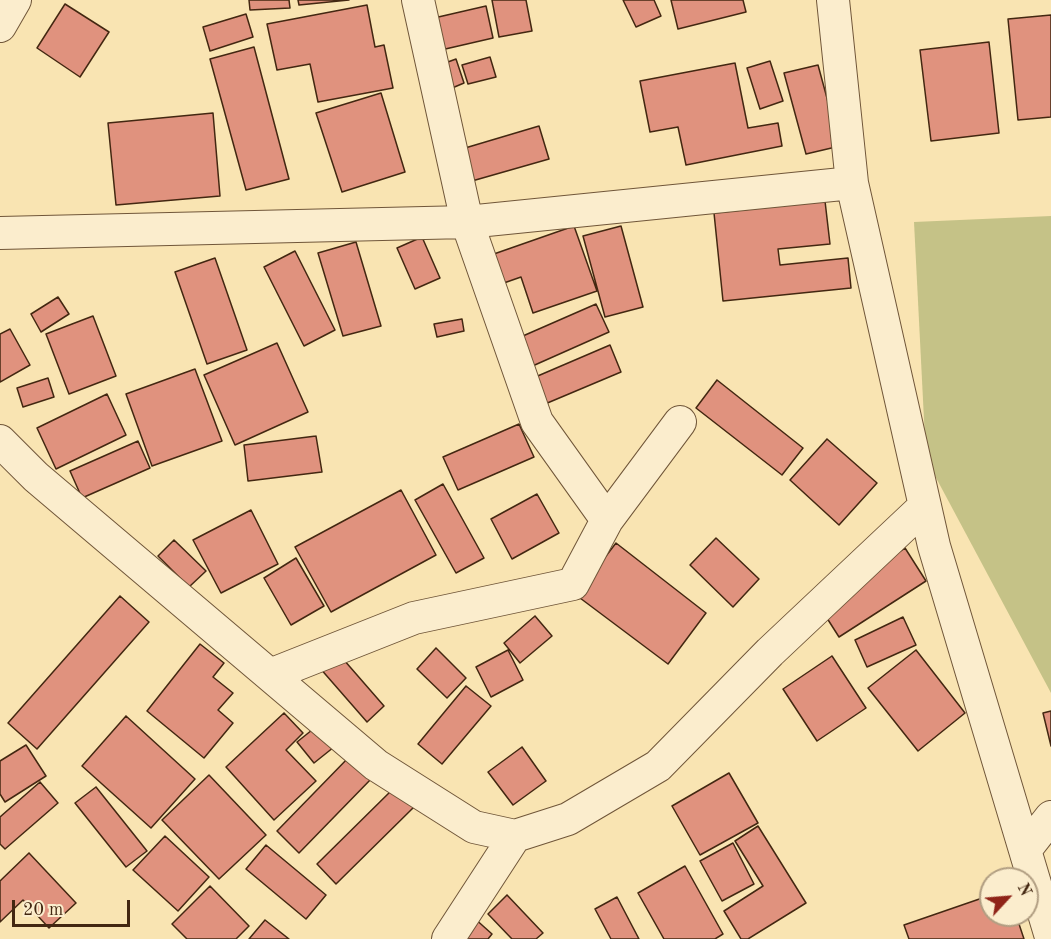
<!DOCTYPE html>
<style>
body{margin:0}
#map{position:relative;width:1051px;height:939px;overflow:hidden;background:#f9e4b2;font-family:"Old Standard TT",serif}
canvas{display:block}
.north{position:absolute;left:979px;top:867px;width:60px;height:60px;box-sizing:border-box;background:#fbedcd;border:2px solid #b19e82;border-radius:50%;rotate:64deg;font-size:16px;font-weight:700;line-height:24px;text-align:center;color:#432711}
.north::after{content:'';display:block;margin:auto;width:21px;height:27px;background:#8f2418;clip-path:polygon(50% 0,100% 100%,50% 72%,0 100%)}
.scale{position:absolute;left:12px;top:900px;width:118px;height:27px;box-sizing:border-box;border:3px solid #432711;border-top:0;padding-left:8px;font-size:18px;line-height:21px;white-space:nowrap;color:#432711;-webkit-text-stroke:4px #fbedcd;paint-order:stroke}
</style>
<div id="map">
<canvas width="1051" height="939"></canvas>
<div class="north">N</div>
<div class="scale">20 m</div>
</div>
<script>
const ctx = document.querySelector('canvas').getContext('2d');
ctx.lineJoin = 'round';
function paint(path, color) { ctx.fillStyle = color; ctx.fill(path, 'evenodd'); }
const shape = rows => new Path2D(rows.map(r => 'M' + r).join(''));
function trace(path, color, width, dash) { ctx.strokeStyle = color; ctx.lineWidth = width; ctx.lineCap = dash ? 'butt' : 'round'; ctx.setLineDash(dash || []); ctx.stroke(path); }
const green = shape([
 [1051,216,1051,693,926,459,914,222]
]);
const building = shape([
 [249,0,289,0,290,8,250,10,249,0],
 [298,0,349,0,299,5,298,0],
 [492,0,526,0,532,31,499,37,492,0],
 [623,0,654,0,661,16,636,27,623,0],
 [671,0,743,0,746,12,678,29,671,0],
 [65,4,109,32,80,77,37,48,65,4],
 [367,5,375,47,384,45,393,88,318,102,310,64,277,70,267,24,367,5],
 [486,6,493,38,441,50,434,18,486,6],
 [246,14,253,37,210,51,203,27,246,14],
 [1051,15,1051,117,1018,120,1008,19,1051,15],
 [989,42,999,133,931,141,920,50,989,42],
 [254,47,289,179,246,190,210,59,254,47],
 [490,57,496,77,468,84,462,65,490,57],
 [456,59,464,83,445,91,437,66,456,59],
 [770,61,783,101,760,109,747,68,770,61],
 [735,63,748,128,778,123,782,146,686,165,678,127,650,132,640,81,735,63],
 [818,65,840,146,806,154,784,73,818,65],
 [381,93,405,172,342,192,316,113,381,93],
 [213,113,220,196,116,205,108,123,213,113],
 [539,126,549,159,465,183,455,151,539,126],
 [825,201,830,244,778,249,780,265,848,258,851,288,723,301,714,213,825,201],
 [574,226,597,291,533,313,521,277,501,284,491,255,574,226],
 [621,226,643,307,605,317,583,236,621,226],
 [422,237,440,278,415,289,397,248,422,237],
 [356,242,381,326,343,336,318,253,356,242],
 [295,251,335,330,304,346,264,267,295,251],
 [215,258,247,350,207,364,175,272,215,258],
 [58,297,69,314,41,332,31,314,58,297],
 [596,304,609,332,528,368,516,339,596,304],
 [93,316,116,376,69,394,46,334,93,316],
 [462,319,464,331,437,337,434,324,462,319],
 [10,329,30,365,0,382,0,334,10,329],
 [277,343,308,412,235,445,204,375,277,343],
 [610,345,621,372,545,404,533,378,610,345],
 [195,369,222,441,152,466,126,394,195,369],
 [48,378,54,397,23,407,17,388,48,378],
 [717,380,803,448,782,475,696,408,717,380],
 [107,394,126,435,56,469,37,428,107,394],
 [519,424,534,457,458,490,443,457,519,424],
 [316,436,322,472,248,481,244,445,316,436],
 [827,439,877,483,839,525,790,480,827,439],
 [138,441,150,468,82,498,70,471,138,441],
 [443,484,484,558,456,573,415,500,443,484],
 [401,490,436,555,331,612,295,547,401,490],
 [537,494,559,533,512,559,491,519,537,494],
 [251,510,278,564,221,593,193,540,251,510],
 [716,538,759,579,733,607,690,565,716,538],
 [174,540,206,571,189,587,158,556,174,540],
 [616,543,706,613,668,664,576,595,616,543],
 [905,548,926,581,839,637,818,604,905,548],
 [296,558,324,606,291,625,264,578,296,558],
 [120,596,149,622,37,749,8,723,120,596],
 [535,616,552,636,520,663,504,643,535,616],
 [903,617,916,645,867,667,855,640,903,617],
 [200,644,224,663,213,677,233,693,218,710,233,723,204,758,147,711,200,644],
 [436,648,466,678,447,698,417,669,436,648],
 [508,650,523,680,491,697,476,667,508,650],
 [916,650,965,713,918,751,868,688,916,650],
 [337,652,384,706,367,722,319,667,337,652],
 [832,656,866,708,817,741,783,689,832,656],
 [466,686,491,706,442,764,418,744,466,686],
 [1051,711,1051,746,1043,713,1051,711],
 [284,713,303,733,286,750,316,781,274,820,226,767,284,713],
 [126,716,195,779,151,828,82,766,126,716],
 [317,726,334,747,314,763,297,742,317,726],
 [26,745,46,776,5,802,0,794,0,761,26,745],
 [522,747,546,781,513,805,488,772,522,747],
 [351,755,373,777,299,853,277,831,351,755],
 [729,773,758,823,700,855,672,806,729,773],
 [209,775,266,835,219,879,162,820,209,775],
 [40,782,58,803,5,849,0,844,0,817,40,782],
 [96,787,147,851,126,867,75,803,96,787],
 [394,788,414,807,336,884,317,864,394,788],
 [758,826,806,903,748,939,741,939,724,911,763,886,735,841,758,826],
 [165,836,209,877,178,911,133,870,165,836],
 [733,843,754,884,722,901,700,861,733,843],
 [266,845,326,895,306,919,246,869,266,845],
 [29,853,76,903,49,928,23,900,0,922,0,881,29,853],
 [685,866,723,934,715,939,664,939,638,893,685,866],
 [210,886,249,926,236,939,187,939,172,924,210,886],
 [507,895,543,933,536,939,512,939,488,914,507,895],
 [991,895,991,915,1016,915,1024,939,909,939,904,925,991,895],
 [617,897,639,939,611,939,595,909,617,897],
 [473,917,492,934,488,939,453,939,473,917],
 [265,920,289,939,249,939,265,920]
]);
const street = shape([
 [833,0,852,183,934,546,1051,937],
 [0,26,15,0],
 [0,233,467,222,852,183],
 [0,441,36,477,376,765,474,827,515,836,568,819,658,766,770,652,925,506],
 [607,520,680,422],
 [270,675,414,618,573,584,607,520,537,422,467,222,418,0],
 [1025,850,1051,817],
 [448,939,515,836]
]);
paint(green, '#c5c287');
paint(building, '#e0927e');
trace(building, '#432711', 1.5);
trace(street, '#705639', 34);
trace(street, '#fbedcd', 32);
</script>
